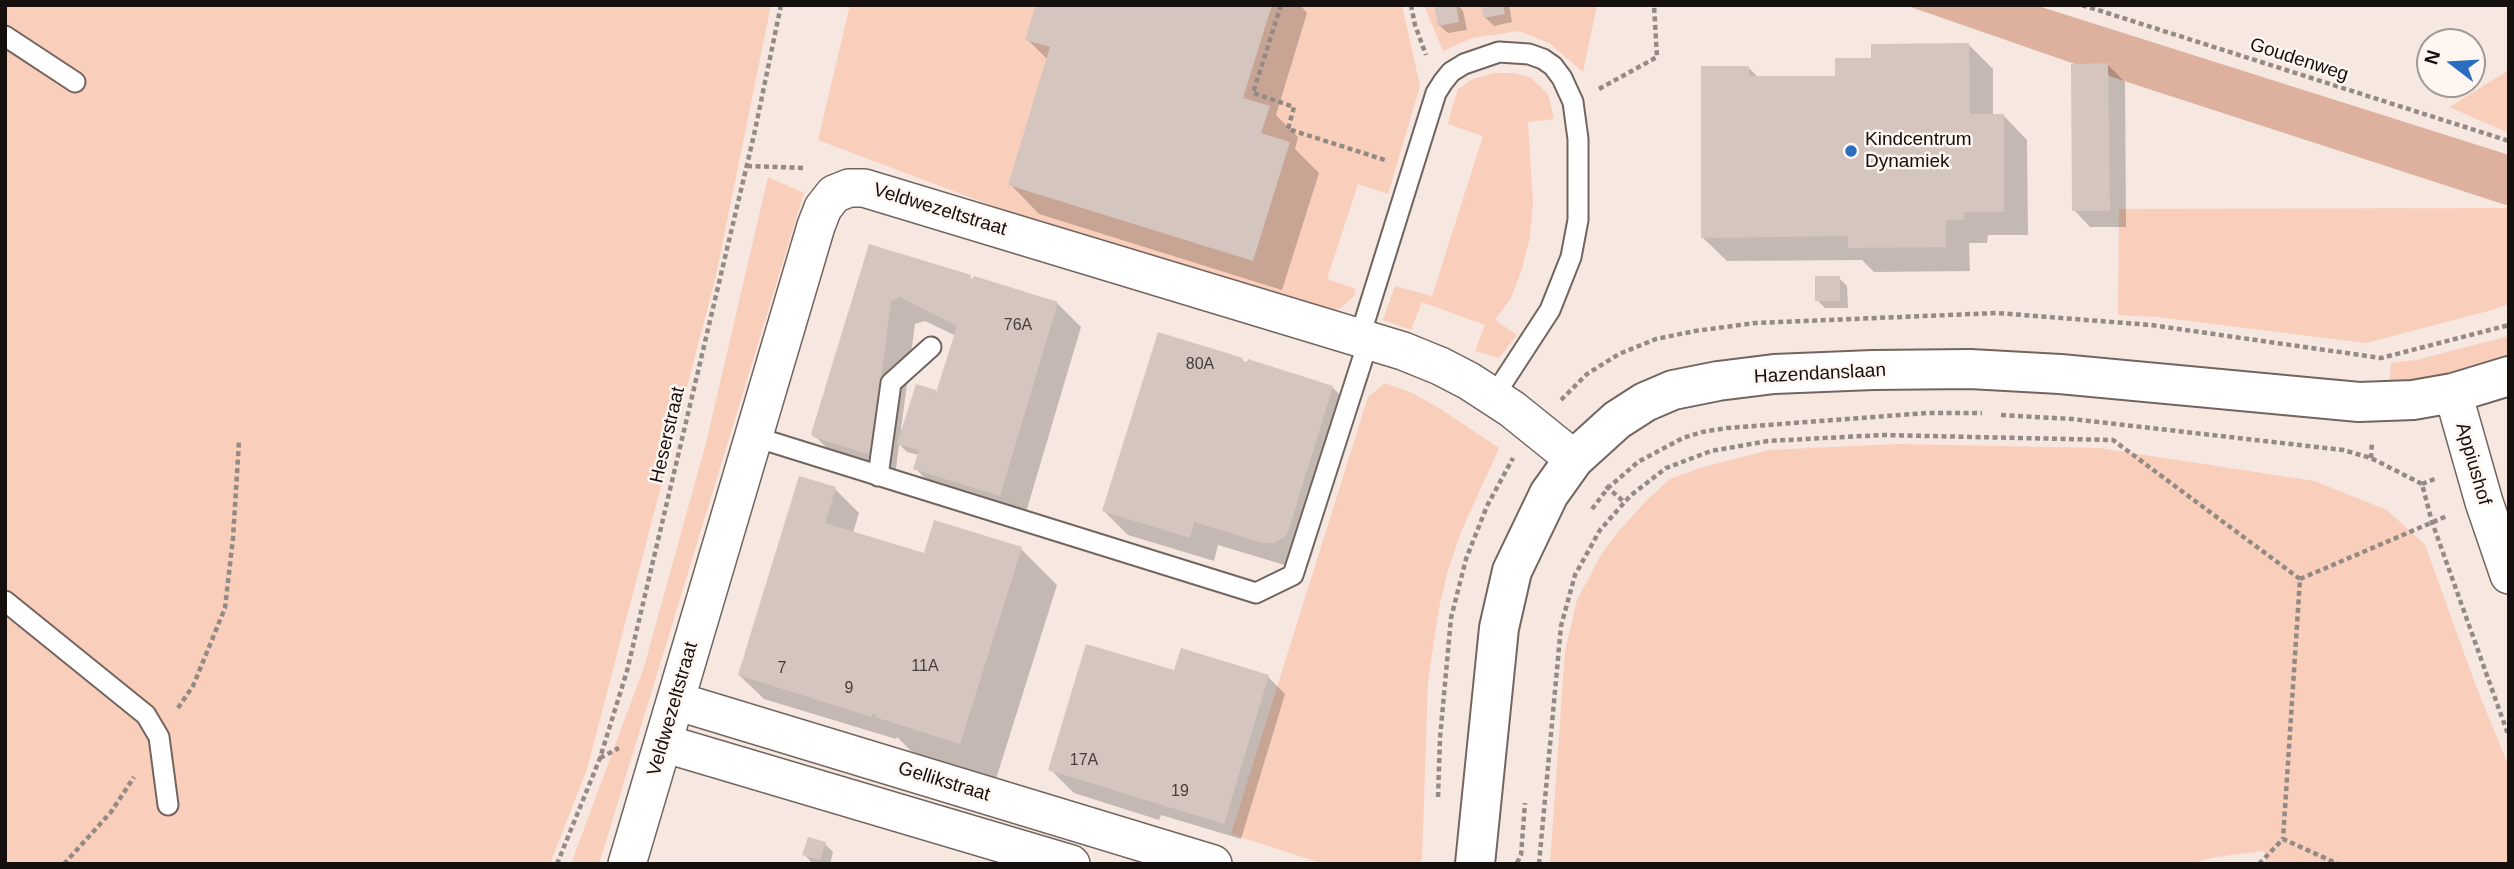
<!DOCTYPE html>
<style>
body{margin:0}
#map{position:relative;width:2514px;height:869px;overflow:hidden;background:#f6e7e0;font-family:Helvetica,sans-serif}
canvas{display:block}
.frame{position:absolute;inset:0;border:7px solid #15100e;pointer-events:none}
.north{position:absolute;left:2416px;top:28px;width:70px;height:70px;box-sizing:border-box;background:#fff5f1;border:2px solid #a19996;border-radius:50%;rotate:287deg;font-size:19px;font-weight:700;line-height:28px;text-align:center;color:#15100e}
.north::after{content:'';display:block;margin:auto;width:24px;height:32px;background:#2a6ebf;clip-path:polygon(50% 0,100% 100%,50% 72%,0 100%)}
</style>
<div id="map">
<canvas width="2514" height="869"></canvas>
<div class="frame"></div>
<div class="north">N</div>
</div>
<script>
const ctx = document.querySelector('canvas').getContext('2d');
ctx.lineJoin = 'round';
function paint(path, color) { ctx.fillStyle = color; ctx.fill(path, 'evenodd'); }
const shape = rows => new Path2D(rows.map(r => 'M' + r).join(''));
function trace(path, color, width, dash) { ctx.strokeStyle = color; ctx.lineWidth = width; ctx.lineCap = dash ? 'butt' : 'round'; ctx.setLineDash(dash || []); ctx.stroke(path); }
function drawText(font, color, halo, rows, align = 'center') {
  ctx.font = font + ' Helvetica,sans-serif'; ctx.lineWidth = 5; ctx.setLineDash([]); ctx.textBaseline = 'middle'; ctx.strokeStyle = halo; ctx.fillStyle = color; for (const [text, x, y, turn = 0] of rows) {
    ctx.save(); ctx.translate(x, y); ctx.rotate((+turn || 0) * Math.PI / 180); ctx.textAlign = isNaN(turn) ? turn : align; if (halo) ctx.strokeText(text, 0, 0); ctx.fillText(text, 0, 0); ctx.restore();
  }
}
const green = shape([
 [5,5,771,5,715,280,587,769,550,864,5,864],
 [850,5,1402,5,1420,86,1388,194,1358,184,1327,279,1356,289,1354,296,1342,307,1333,311,1030,220,818,140],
 [1424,5,1597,5,1583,72,1549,43,1519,31,1472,38,1443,51],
 [2509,70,2509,133,2449,107],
 [1494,73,1512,73,1530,77,1548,94,1554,119,1528,122,1533,202,1530,236,1522,269,1511,298,1495,320,1517,335,1499,358,1475,351,1485,325,1422,302,1411,330,1383,320,1395,286,1432,296,1483,136,1448,124,1453,105,1458,89,1473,79],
 [768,177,804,193,599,864,571,864,644,667,706,443],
 [2509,208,2509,304,2492,310,2366,343,2158,317,2118,315,2119,209],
 [2509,336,2509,359,2389,391,2391,363,2416,360],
 [1385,383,1412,393,1439,408,1499,448,1461,532,1448,570,1439,608,1428,681,1422,859,1419,864,1324,864,1231,834,1368,397],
 [1898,444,2099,448,2314,481,2387,510,2425,545,2476,686,2509,767,2509,864,2264,864,2267,855,2263,851,2216,857,2189,864,1550,864,1565,651,1577,600,1601,555,1616,534,1647,500,1670,479,1700,468,1769,450]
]);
const forest = shape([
 [1905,5,2035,5,2509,155,2509,206,2118,79]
]);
const shadow = shape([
 [1037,5,1300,5,1307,13,1276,115,1298,137,1295,149,1319,173,1282,290,1039,214,1010,184,1048,60,1027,39],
 [1439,5,1458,5,1463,11,1467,30,1448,33,1439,25],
 [1483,5,1509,5,1512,22,1494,26,1485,17],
 [1969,45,1993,69,1993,115,2003,115,2027,140,2028,235,1988,235,1987,243,1969,243,1970,271,1874,272,1862,260,1727,261,1702,237,1748,67,1759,78,1836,77,1873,60],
 [2108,65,2125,82,2126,227,2090,227,2074,210],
 [870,247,970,277,972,280,1057,303,1081,327,1024,519,939,493,915,468,919,455,907,452,899,444,895,477,839,461,815,436],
 [925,321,956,336,938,394,935,392,903,430,901,429,915,324],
 [1839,278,1847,286,1848,308,1825,308,1817,300],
 [1242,360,1248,365,1332,387,1356,411,1311,557,1299,566,1288,566,1218,545,1214,561,1128,535,1104,511],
 [835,489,859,513,853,533,923,554,1021,549,1057,585,996,779,913,753,897,737,896,739,764,699,739,675],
 [1173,672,1268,677,1285,694,1241,839,1161,815,1159,820,1074,793,1050,769],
 [825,844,833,852,830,864,812,863,804,854]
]);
const building = shape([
 [1036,5,1272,5,1243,98,1270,106,1261,133,1290,142,1253,261,1008,185,1050,47,1025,40],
 [1434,5,1456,5,1459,22,1438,26],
 [1481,5,1503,5,1505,14,1484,18],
 [1969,43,1970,114,2004,114,2004,212,1964,212,1964,220,1946,220,1946,247,1848,248,1848,236,1701,238,1701,66,1749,66,1749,76,1835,76,1835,58,1871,58,1871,44],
 [2108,63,2110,211,2072,211,2071,64],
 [869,244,971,275,970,278,972,279,974,276,1058,302,1000,496,913,469,919,450,897,444,916,384,936,390,934,399,957,326,900,297,891,301,871,455,813,437,811,434],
 [1815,276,1840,276,1840,301,1815,301],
 [1158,332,1243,358,1242,361,1247,362,1248,359,1333,386,1288,532,1284,537,1275,543,1263,543,1194,522,1190,538,1102,511],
 [799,476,836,487,825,523,924,553,934,520,1022,547,960,744,875,717,876,714,873,714,872,717,738,675],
 [1086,644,1174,670,1181,648,1269,675,1224,824,1048,770],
 [808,837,826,842,820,860,802,855]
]);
const path = shape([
 [1281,5,1253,93,1294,107,1288,129,1385,160],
 [1411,5,1415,25,1426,55],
 [2082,5,2509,141],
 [1599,89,1657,57,1654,5],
 [747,166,806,168],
 [1561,400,1587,374,1619,354,1656,339,1695,331,1755,323,1997,313,2151,325,2381,358,2509,325],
 [2001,415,2072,419,2343,450,2371,458,2422,484,2432,522,2509,737],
 [2371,458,2372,441],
 [2422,484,2437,478],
 [1606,486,1624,502],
 [1592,509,1608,488,1638,462,1683,438,1702,432,1727,428,1927,413,1982,413],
 [2300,579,2447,516],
 [178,708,193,686,225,608,233,538,239,441],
 [600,758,619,748],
 [1438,797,1440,738,1451,618,1466,559,1487,506,1513,458],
 [1517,863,1521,855,1525,803],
 [64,864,111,812,134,777],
 [557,864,600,758,627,671,754,135,781,5],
 [1539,864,1561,626,1575,575,1600,530,1630,496,1666,468,1711,451,1768,441,1882,435,2113,440,2300,579,2283,839],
 [2259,864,2283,839,2338,864]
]);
const lane = shape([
 [5,36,75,82],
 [1360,336,1436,93,1443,82,1451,72,1464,64,1499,52,1529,54,1543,59,1553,66,1562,78,1573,102,1578,139,1578,220,1571,257,1550,310,1494,396],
 [752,436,1256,593,1293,575,1369,339],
 [878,476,891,383,931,347],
 [5,601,146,715,159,737,168,805]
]);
const street = shape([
 [2453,393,2484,502,2509,575],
 [676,701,1213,864],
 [663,743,1071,864],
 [627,864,816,226,823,208,834,194,849,188,864,188,1403,351,1440,366,1469,381,1512,409,1574,459]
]);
const secondary = shape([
 [1475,864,1499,628,1512,571,1549,494,1574,459,1617,420,1645,402,1673,390,1718,381,1774,374,1873,370,1970,369,2060,374,2359,402,2413,400,2453,393,2509,376]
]);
const markers = [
 [1851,151,7,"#2a6ebf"]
];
const numberNames = [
 ["76A",1018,326],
 ["80A",1200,365],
 ["11A",925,667],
 ["7",782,669],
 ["9",849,689],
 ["17A",1084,761],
 ["19",1180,792]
];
const streetNames = [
 ["Goudenweg",2299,60,18],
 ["Veldwezeltstraat",940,210,17],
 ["Hazendanslaan",1820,374,-3],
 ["Heserstraat",668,435,-77],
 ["Appiushof",2473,464,74],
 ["Veldwezeltstraat",673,709,-74],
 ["Gellikstraat",944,782,17]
];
const poiNames = [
 ["Kindcentrum",1865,140],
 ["Dynamiek",1865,162]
];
paint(green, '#f9ceba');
paint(forest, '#ddb19d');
paint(shadow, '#0003');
paint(building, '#d4c5be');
trace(lane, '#72655f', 23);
trace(street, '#72655f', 40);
trace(secondary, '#72655f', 42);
trace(path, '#948a85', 4.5, [5, 3.5]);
trace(lane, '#fff', 19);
trace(street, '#fff', 37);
trace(secondary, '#fff', 38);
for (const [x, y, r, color] of markers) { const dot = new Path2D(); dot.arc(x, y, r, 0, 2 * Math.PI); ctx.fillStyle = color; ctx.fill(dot); trace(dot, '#fff5f1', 2.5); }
drawText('16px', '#453d3a', null, numberNames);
drawText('19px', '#15100e', '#fff5f1', streetNames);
drawText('19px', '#15100e', '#fff5f1', poiNames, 'left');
</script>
